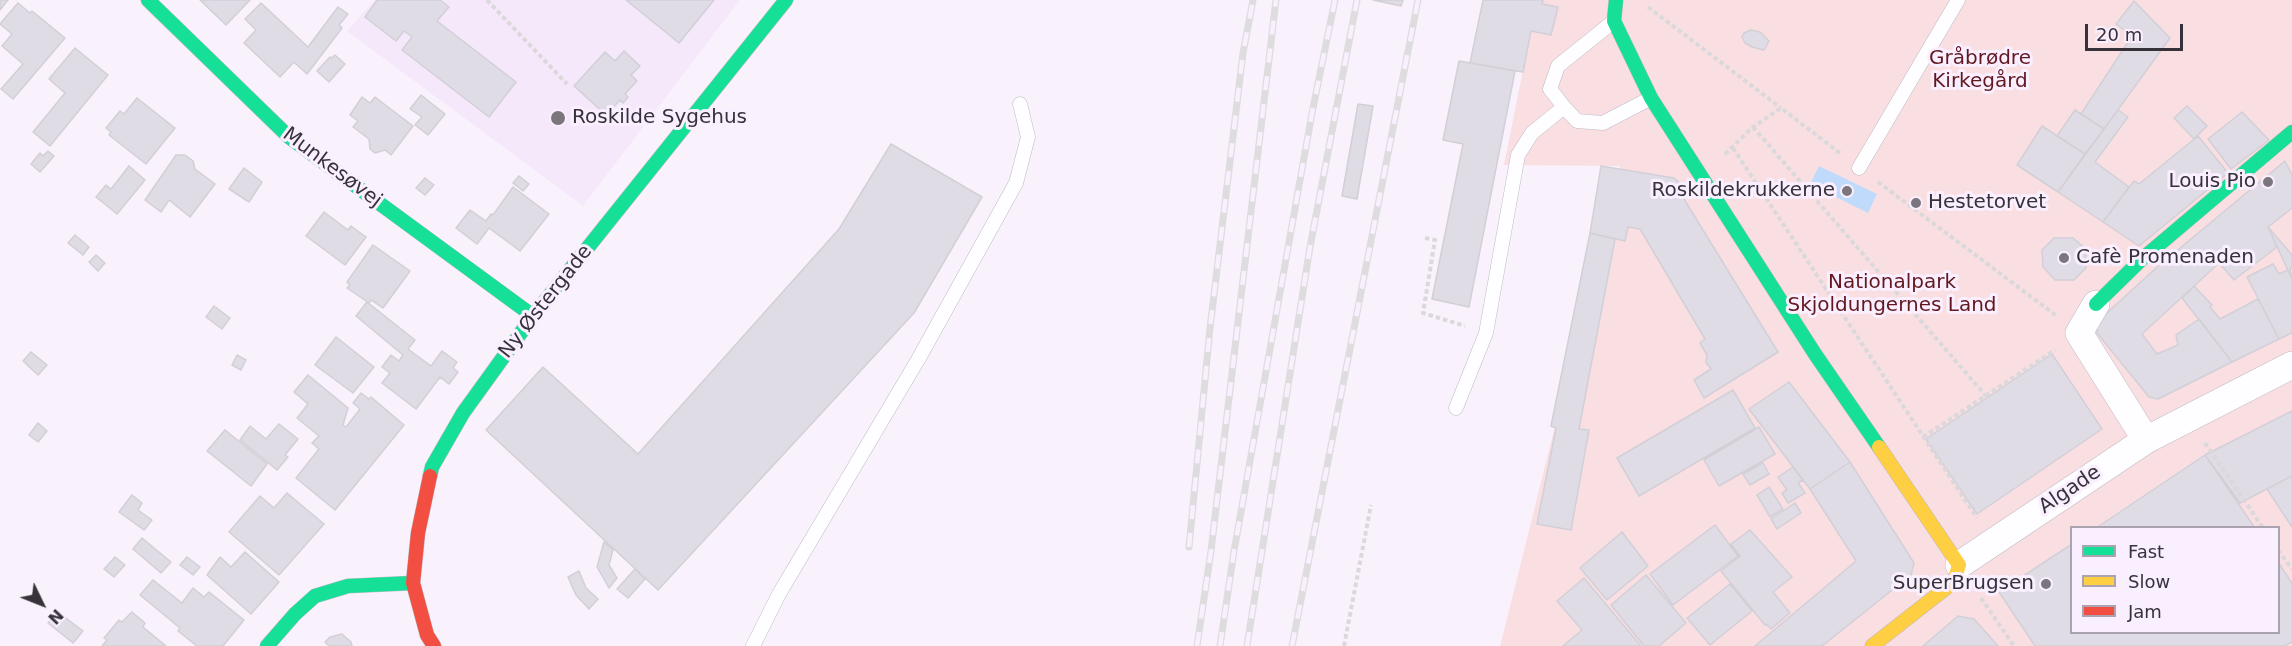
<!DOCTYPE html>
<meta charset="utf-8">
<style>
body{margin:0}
#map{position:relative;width:2292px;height:646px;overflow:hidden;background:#f9f2fc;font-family:"DejaVu Sans",sans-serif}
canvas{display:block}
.legend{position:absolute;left:2070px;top:526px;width:210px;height:108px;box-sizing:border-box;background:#faefff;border:2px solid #aca3b0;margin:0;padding:8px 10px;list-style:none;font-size:18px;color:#373239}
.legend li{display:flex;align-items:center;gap:12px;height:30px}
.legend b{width:30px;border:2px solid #aca3b0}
.north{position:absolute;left:12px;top:574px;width:60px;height:60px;-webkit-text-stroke:4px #faefff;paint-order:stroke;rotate:133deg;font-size:16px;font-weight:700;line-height:24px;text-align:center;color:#373239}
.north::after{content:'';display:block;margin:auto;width:21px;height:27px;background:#373239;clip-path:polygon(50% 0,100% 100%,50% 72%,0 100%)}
.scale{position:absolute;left:2085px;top:24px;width:98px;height:27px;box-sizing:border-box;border:3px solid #373239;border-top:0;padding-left:8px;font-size:18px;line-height:21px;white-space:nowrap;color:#373239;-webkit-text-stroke:4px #faefff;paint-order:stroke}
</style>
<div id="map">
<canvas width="2292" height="646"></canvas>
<ul class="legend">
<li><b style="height:8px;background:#16e098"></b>Fast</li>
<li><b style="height:8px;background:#ffcf43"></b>Slow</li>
<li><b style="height:8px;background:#f24e42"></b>Jam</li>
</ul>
<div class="north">N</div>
<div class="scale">20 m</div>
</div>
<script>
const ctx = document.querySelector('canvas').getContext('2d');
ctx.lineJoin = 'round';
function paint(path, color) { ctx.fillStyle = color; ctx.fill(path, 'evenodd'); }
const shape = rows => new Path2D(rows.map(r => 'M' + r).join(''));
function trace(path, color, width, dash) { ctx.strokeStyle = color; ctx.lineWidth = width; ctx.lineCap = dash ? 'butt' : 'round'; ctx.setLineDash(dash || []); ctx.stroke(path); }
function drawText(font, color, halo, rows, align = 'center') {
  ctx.font = font + ' "DejaVu Sans",sans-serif'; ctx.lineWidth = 6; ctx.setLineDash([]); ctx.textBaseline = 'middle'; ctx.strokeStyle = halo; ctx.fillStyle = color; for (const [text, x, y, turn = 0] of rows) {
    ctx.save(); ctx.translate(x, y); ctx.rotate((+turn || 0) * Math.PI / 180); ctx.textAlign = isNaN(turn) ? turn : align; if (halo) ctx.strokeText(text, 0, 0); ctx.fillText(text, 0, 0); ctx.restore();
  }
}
const built = shape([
 [375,0,740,0,583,206,347,31]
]);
const green = shape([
 [1537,0,2292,0,2292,646,1500,646,1620,166,1504,165],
 [2072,528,2278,528,2278,632,2072,632]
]);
const water = shape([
 [1819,166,1877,194,1868,213,1810,184]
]);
const building = shape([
 [0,0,8,0,0,10,0,0],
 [200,0,250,0,226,25,200,0],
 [377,0,440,0,449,7,437,21,516,82,489,117,402,50,412,37,404,31,396,41,365,17,377,0],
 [626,0,714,0,679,43,626,0],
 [1373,0,1403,0,1401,6,1373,0],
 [1483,0,1543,0,1542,4,1558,7,1551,35,1531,31,1523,72,1470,63,1483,0],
 [2134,1,2170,38,2104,129,2081,114,2132,36,2116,24,2134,1],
 [18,3,30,13,32,11,65,38,13,99,1,89,23,64,2,46,12,34,0,24,18,3],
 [261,3,308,47,338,7,348,14,339,25,342,28,307,74,294,62,280,77,244,43,256,30,245,19,261,3],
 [1751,30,1760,32,1769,41,1764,50,1752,47,1745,43,1742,37,1744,33,1751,30],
 [75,48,108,75,50,146,33,132,65,93,49,79,75,48],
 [624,51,640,66,631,75,637,81,625,94,628,97,623,103,620,100,606,115,574,86,605,52,615,61,624,51],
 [335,55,345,64,329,82,317,71,330,57,332,58,335,55],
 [1459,61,1515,71,1469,307,1432,299,1463,144,1443,140,1459,61],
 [421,95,445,114,428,135,415,125,422,117,410,109,421,95],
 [362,97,370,103,375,97,413,126,391,155,385,150,375,153,370,149,369,139,353,127,358,121,350,115,362,97],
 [137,98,175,128,146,164,109,135,111,132,106,128,120,111,124,114,137,98],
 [1358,104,1373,106,1357,199,1342,196,1358,104],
 [2187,106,2207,126,2194,139,2174,118,2187,106],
 [2075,110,2104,129,2085,154,2057,136,2075,110],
 [2118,110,2128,117,2095,162,2129,187,2103,222,2058,192,2118,110],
 [2242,112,2269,140,2231,169,2208,139,2242,112],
 [2042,126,2085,154,2058,192,2017,165,2042,126],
 [2198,136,2228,173,2139,246,2103,222,2134,181,2139,184,2198,136],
 [891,144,982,197,914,313,658,590,486,430,543,367,638,454,839,229,891,144],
 [48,151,54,156,40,172,31,164,40,153,43,156,48,151],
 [176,155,185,155,193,161,195,169,215,184,190,217,169,200,161,212,145,200,176,155],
 [2285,161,2292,175,2292,208,2268,227,2277,247,2234,280,2219,263,2142,334,2157,354,2178,345,2176,335,2199,319,2232,362,2158,399,2149,397,2097,333,2097,322,2156,268,2285,161],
 [129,166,145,180,117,214,96,197,106,185,111,189,129,166],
 [1601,166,1674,178,1681,184,1679,191,1778,352,1704,398,1694,380,1711,369,1706,362,1707,355,1700,343,1705,339,1640,229,1628,227,1625,241,1590,233,1601,166],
 [244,168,262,182,249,202,229,189,244,168],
 [519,176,529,184,523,191,513,183,519,176],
 [425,178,434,185,425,195,416,188,425,178],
 [513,187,549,214,520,251,489,228,477,244,456,228,470,210,486,221,491,214,493,215,513,187],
 [324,212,348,230,351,226,366,237,345,265,306,236,324,212],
 [2268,227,2292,255,2292,266,2290,269,2292,279,2268,227],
 [1590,233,1615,239,1579,429,1589,430,1571,530,1537,524,1556,428,1551,426,1590,233],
 [75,235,89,247,83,255,68,243,75,235],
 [2054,238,2073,238,2086,249,2086,268,2074,280,2055,280,2043,267,2042,250,2054,238],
 [373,245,410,271,383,308,371,300,369,303,347,288,350,285,347,282,373,245],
 [96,255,105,263,98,271,89,262,96,255],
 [2273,264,2279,274,2288,270,2292,279,2292,333,2279,339,2247,277,2273,264],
 [2194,286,2212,305,2210,307,2220,319,2258,299,2279,339,2232,362,2182,298,2194,286],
 [367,302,415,340,408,349,431,366,442,351,457,362,453,368,458,372,449,384,440,377,416,409,382,383,390,373,382,367,391,355,399,361,403,355,356,316,367,302],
 [214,306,230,318,222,329,206,317,214,306],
 [336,337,374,367,353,393,315,365,336,337],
 [31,352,47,365,38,375,23,361,31,352],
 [2052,354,2102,429,1977,514,1926,439,2052,354],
 [237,355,246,360,241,370,232,365,237,355],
 [308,375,348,408,343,425,346,427,360,409,353,403,361,393,369,399,371,397,404,425,335,510,296,478,319,449,312,443,319,436,297,418,308,404,294,392,308,375],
 [1789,382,1850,462,1810,489,1749,409,1789,382],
 [1733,390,1755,428,1639,496,1617,458,1733,390],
 [2292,411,2292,476,2240,503,2205,455,2292,411],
 [38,423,47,431,38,442,29,435,38,423],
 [279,424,298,439,285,455,288,457,277,470,240,440,250,426,266,439,279,424],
 [1759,427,1775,454,1719,486,1704,460,1759,427],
 [225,430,267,464,251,486,207,451,225,430],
 [2205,455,2255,528,2096,528,2205,455],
 [1850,462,1914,563,1911,575,1822,646,1755,646,1856,561,1810,489,1850,462],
 [1763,463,1769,474,1750,485,1743,474,1763,463],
 [1793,467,1803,480,1798,483,1805,493,1788,503,1782,493,1787,490,1778,477,1793,467],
 [2292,476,2292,527,2267,489,2292,476],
 [1769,487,1783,509,1770,517,1757,495,1769,487],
 [287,493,324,524,279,575,229,532,260,496,274,508,287,493],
 [132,495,142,503,138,510,152,520,144,530,119,512,132,495],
 [1795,503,1801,513,1777,529,1771,519,1795,503],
 [1715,525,1738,556,1673,605,1650,574,1715,525],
 [1750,530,1792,577,1773,592,1790,613,1771,629,1766,624,1765,625,1721,571,1740,556,1731,544,1750,530],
 [1622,532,1648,566,1607,600,1580,568,1622,532],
 [142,538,171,562,161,573,133,549,142,538],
 [604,542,613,550,609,565,617,578,609,588,597,567,604,542],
 [2072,544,2072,632,2278,632,2278,562,2292,583,2292,642,2285,646,2035,646,1999,592,2072,544],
 [245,552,279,582,251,614,207,575,220,557,231,567,245,552],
 [115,557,125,565,114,577,104,569,115,557],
 [187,557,200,567,193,575,180,565,187,557],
 [635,569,645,579,628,598,617,589,635,569],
 [579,571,586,588,598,599,589,609,576,595,568,577,579,571],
 [1646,575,1686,623,1659,646,1644,646,1611,605,1646,575],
 [1584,578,1641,646,1563,646,1582,630,1557,601,1584,578],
 [153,580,182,603,193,588,204,597,209,592,244,620,223,646,197,646,178,631,180,628,140,595,153,580],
 [1730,584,1752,611,1710,645,1687,618,1730,584],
 [58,612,83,631,73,643,48,623,58,612],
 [132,612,145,623,143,627,166,646,102,646,107,640,104,638,119,620,122,622,132,612],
 [1958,616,1974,619,1998,646,1923,646,1958,616],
 [342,634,351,642,352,646,329,646,325,642,330,637,342,634]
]);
const path = shape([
 [487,0,567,84],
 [1648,7,1781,108],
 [1753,127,1986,396],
 [1733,148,1977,518],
 [1725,154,1753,127,1781,108,1841,154],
 [1878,182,2057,316],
 [1425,238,1435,240,1423,313,1465,326],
 [1923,437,2055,350],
 [2205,443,2263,528],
 [2278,550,2292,569],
 [1981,598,2014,646],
 [1344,646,1371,505]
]);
const lane = shape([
 [1614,21,1558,66,1550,89,1564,107,1577,121,1603,123,1651,98],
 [1859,168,1958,0],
 [1456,408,1486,333,1518,155,1532,133,1564,107],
 [753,646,779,594,919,358,1016,183,1028,137,1020,104]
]);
const street = shape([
 [2096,304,2079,333,2146,440],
 [1959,565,2146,440,2292,365]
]);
const fast = shape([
 [148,0,289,137,533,316],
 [1616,0,1614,21,1651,98,1815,354,1879,447],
 [2096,304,2142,259,2292,132],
 [430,476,432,467,463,413,533,316,786,0],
 [267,646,295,614,315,596,348,586,413,583]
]);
const slow = shape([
 [1872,646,1946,588,1955,578,1959,565,1879,447]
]);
const jam = shape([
 [430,476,418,533,413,583,427,635,434,646]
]);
const rail = shape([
 [1189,547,1210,328,1243,53,1253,0],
 [1197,646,1211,551,1276,0],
 [1220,646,1234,551,1312,113,1335,0],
 [1247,646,1310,247,1357,0],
 [1292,646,1418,0]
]);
const markers = [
 [558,118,8,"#7b757d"],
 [2268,182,6,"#7b757d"],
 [1847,191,6,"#7b757d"],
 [1916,203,6,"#7b757d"],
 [2064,258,6,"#7b757d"],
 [2046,584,6,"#7b757d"]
];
const parkNames = [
 ["Gråbrødre",1980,59],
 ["Kirkegård",1980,82],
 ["Nationalpark",1892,283],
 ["Skjoldungernes Land",1892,306]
];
const poiNames = [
 ["Roskilde Sygehus",572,118],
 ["Louis Pio",2256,182,"right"],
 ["Roskildekrukkerne",1835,191,"right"],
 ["Hestetorvet",1928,203],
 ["Cafè Promenaden",2076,258],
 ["SuperBrugsen",2034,584,"right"]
];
const streetNames = [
 ["Munkesøvej",332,168,37],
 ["Ny Østergade",546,302,-52],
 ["Algade",2070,490,-34]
];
paint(built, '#f5e8fa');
paint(green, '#fadfe2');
paint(water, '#c0dafc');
paint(building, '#dfdce5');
trace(building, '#d2cfd7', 1.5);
trace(lane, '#bfbac1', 15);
trace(street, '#bfbac1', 28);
trace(fast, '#bfbac1', 15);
trace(slow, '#bfbac1', 15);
trace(jam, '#bfbac1', 15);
trace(path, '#dad8db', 4, [4.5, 3]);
trace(lane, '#fefdff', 14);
trace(street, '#fefdff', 27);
trace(fast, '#16e098', 14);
trace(slow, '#ffcf43', 14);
trace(jam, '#f24e42', 14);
trace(rail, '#dedcde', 7);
trace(rail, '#faefff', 4.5, [14]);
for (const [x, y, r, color] of markers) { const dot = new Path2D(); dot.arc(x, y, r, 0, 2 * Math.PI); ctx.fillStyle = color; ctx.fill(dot); trace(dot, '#faefff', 2); }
drawText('20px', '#62181e', '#faefff', parkNames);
drawText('20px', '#373239', '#faefff', poiNames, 'left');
drawText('20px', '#373239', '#faefff', streetNames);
</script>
